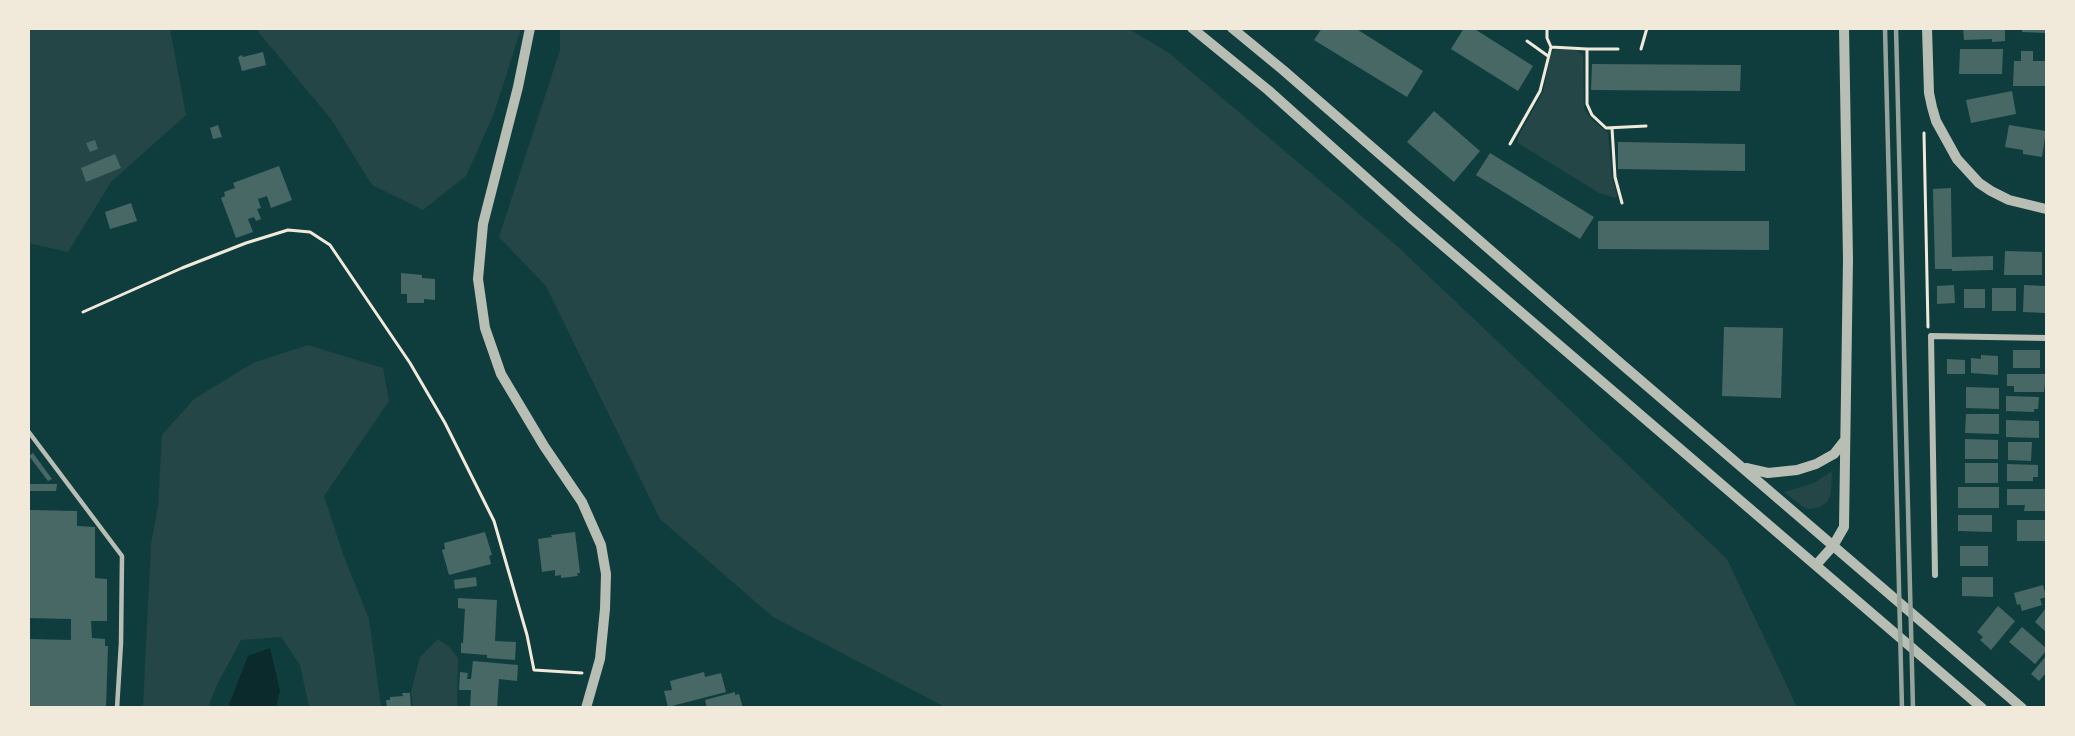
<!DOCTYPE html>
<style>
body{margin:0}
#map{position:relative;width:2075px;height:736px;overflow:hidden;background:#0f3d3e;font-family:"Varela Round",sans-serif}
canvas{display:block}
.frame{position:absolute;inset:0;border:30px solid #f1e9da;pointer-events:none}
</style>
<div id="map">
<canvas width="2075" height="736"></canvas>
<div class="frame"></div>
</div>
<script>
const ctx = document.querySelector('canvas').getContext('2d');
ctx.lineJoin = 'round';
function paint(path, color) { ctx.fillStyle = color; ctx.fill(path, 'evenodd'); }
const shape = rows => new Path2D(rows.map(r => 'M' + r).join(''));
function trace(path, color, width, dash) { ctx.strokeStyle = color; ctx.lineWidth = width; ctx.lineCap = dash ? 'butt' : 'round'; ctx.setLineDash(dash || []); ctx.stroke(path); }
const green = shape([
 [29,29,170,29,186,115,111,182,68,252,29,243],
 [256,29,521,29,493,116,466,176,423,210,372,185,331,119],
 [560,29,1129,29,1169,53,1397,246,1727,559,1797,707,945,707,773,617,660,519,546,286,499,237,560,50],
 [1556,49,1576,50,1583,55,1584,109,1592,120,1608,133,1612,177,1617,195,1616,198,1599,193,1518,143,1518,137,1543,92,1551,53],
 [308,345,383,368,389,401,324,496,343,554,369,619,381,707,309,707,300,665,281,637,241,640,217,685,208,707,143,707,151,544,158,507,162,435,194,399,253,363],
 [1832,471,1831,492,1828,501,1820,507,1809,509,1802,506,1784,492,1814,483],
 [438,639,449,647,458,658,457,707,413,707,411,692,420,657]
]);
const water = shape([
 [270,648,280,691,276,707,228,707,248,656]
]);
const building = shape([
 [1322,28,1355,28,1423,71,1407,97,1314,40],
 [1464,28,1473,28,1533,66,1518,91,1451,49],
 [1963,28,2005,28,2005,41,1992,42,1992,39,1964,40],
 [2022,28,2046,28,2046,33,2022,32],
 [1960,49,2003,49,2002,74,1959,74],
 [2021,51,2033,51,2033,61,2046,61,2046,86,2013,86,2014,61,2021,61],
 [263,52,266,65,242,71,238,57,242,55,243,57],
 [1592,64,1741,65,1740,91,1591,90],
 [2012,91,2016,114,1971,123,1966,100],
 [1434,111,1480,151,1454,182,1407,142],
 [218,125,222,137,213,139,210,128],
 [2009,125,2046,131,2042,157,2023,154,2023,150,2005,147],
 [95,140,98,149,90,152,86,143],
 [1618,142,1745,144,1745,171,1618,169],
 [1490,153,1594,217,1580,239,1476,175],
 [115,154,121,168,86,182,81,168],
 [279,166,292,200,271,208,267,196,258,199,261,208,257,209,261,219,256,221,254,217,248,219,253,232,236,238,221,198,225,196,224,192,235,188,233,183],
 [1951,188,1952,257,1993,256,1993,270,1952,271,1952,269,1935,269,1933,189],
 [131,203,137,221,110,229,105,212],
 [1598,221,1769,221,1769,250,1598,249],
 [2005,251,2042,252,2042,275,2004,275],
 [401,273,422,275,422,278,435,279,435,300,424,299,424,303,407,303,407,294,401,294],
 [1954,285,1955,303,1937,304,1937,286],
 [2024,285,2045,286,2045,313,2023,312],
 [1992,288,2016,288,2016,311,1992,311],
 [1964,289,1985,289,1985,308,1964,308],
 [1724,327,1783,328,1781,398,1722,396],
 [2013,350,2040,350,2040,368,2013,368],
 [1981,355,1998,356,1998,375,1971,373,1971,358,1981,359],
 [1947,359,1965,360,1965,374,1947,374],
 [2007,374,2046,374,2044,392,2014,392,2014,386,2007,386],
 [1966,387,1999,388,1999,409,1966,408],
 [2006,396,2039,397,2038,409,2034,409,2034,412,2006,411],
 [1966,414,1999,414,1999,434,1965,433],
 [2006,420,2039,421,2039,438,2006,437],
 [1965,439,1998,440,1998,459,1965,459],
 [2008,442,2032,442,2031,461,2008,460],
 [33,453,52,479,48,481,29,456],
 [1965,463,1998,463,1998,483,1965,483],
 [2007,464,2038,465,2038,477,2033,477,2033,481,2007,481],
 [28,484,57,484,56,491,28,491],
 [1958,487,1999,487,1999,508,1958,508],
 [2007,489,2046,489,2046,511,2024,511,2025,505,2007,505],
 [29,510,77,511,77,526,95,527,95,578,107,579,107,621,91,621,92,638,105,639,105,646,108,646,106,708,28,708,28,639,71,640,71,619,28,618],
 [1958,515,1992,515,1992,532,1958,531],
 [2017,520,2046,520,2046,541,2017,541],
 [485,532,492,555,489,556,491,564,449,575,442,550,445,549,444,543],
 [575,532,580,573,577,573,578,576,561,578,561,575,555,576,555,570,542,572,538,539,552,537,551,535],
 [1960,546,1988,546,1988,566,1960,566],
 [476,577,477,586,455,589,454,580],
 [1962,577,1993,577,1993,597,1962,596],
 [2043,585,2046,597,2040,599,2042,605,2022,611,2020,604,2017,605,2014,593],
 [458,598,497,600,495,641,516,642,515,660,487,658,487,655,461,653,461,643,463,643,465,609,458,608],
 [1998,606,2015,621,1991,650,1980,640,1983,637,1977,632],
 [2046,608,2046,632,2035,622],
 [2022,627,2046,648,2046,651,2035,664,2009,642],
 [2046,656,2046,673,2039,681,2031,674],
 [473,661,518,665,517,681,499,679,497,708,470,708,471,690,459,690,460,672,468,673,467,679,471,679],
 [704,672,705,677,721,673,726,692,668,707,664,691,672,690,670,681],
 [735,692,735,695,739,694,743,708,707,708,705,700],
 [402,693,410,693,411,708,387,708,386,700,390,700,390,697,403,696]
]);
const path = shape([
 [1527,41,1548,56],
 [1551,47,1587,49,1618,49],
 [1587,49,1587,104,1592,115,1606,128,1646,126],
 [1641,49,1647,28],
 [1612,128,1615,177,1622,203],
 [1924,133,1928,327],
 [1510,144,1540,91,1551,47,1547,38,1547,28],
 [83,312,182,268,246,243,288,230,310,232,330,245,410,363,445,423,494,521,527,635,534,670,582,673]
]);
const service = shape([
 [28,431,122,556,121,643,117,708]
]);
const minor = shape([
 [1935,575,1931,336,2046,338]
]);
const tertiary = shape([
 [530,28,518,87,483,224,478,279,485,328,501,374,544,446,582,502,601,545,606,574,605,609,600,659,586,708],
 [1192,28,1268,90,1411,218,1982,708],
 [1232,28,1283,70,1618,361,2022,708],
 [1927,28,1929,93,1932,107,1936,121,1957,159,1979,183,1991,191,2009,200,2046,209],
 [1746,468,1768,473,1797,470,1816,464,1834,454,1845,440],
 [1816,565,1833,546,1844,527,1848,259,1844,28]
]);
const rail = shape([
 [1885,28,1902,708],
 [1896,28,1913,708]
]);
paint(green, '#244646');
paint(water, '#0a2a2b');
paint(building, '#486865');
trace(path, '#f1e9da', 3);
trace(service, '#b8beb3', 4.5);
trace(minor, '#b8beb3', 6);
trace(tertiary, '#b8beb3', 10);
trace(rail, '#97a49c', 4.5);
</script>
